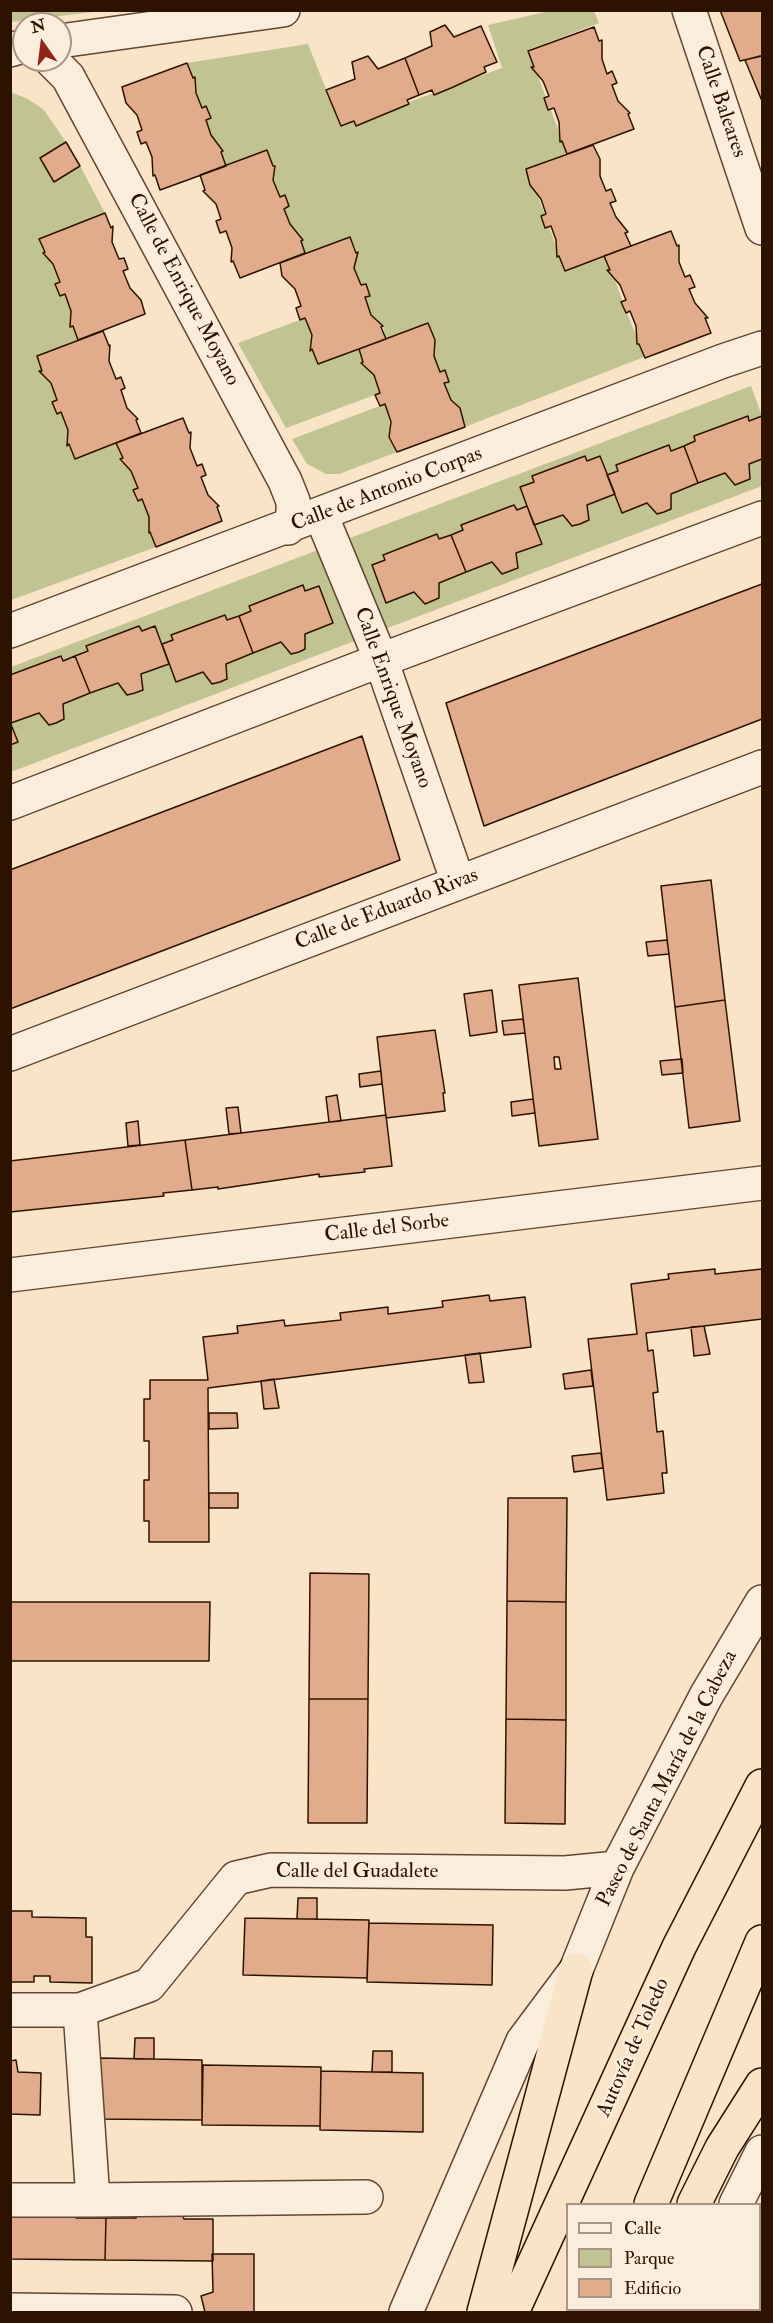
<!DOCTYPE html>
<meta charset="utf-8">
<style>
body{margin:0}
#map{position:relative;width:773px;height:2323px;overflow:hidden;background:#f9e4c7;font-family:"IM FELL Double Pica",serif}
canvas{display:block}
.frame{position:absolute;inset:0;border:12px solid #2e1200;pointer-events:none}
.legend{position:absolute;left:566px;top:2203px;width:195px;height:108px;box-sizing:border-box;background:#fbeddb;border:2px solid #a99583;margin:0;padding:8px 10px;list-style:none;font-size:18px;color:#2e1200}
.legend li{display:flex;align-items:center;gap:12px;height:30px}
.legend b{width:30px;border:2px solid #a99583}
.north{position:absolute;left:12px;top:12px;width:60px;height:60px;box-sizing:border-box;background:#fbeddb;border:2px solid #a99583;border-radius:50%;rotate:346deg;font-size:16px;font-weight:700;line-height:24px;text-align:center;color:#2e1200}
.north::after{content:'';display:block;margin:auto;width:21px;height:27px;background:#8f2418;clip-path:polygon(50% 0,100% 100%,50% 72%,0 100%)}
</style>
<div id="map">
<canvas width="773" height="2323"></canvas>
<div class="frame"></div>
<ul class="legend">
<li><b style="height:8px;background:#fbeddb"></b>Calle</li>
<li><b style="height:16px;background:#c1c393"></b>Parque</li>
<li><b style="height:16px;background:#e0ac8b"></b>Edificio</li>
</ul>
<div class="north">N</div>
</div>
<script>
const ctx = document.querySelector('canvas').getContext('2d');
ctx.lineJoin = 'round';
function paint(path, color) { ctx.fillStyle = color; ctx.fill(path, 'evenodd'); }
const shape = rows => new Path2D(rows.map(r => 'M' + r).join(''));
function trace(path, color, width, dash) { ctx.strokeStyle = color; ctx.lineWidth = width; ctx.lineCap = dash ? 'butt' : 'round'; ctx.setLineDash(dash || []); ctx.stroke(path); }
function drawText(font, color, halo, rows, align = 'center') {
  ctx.font = font + ' "IM FELL Double Pica",serif'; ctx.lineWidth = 5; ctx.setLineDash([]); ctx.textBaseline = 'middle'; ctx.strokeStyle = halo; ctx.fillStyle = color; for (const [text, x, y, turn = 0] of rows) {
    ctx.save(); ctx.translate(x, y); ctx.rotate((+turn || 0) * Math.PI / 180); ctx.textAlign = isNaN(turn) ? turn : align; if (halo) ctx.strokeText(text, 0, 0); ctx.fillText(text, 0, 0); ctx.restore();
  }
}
const green = shape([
 [11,10,101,10,101,11,11,22],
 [550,11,594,11,599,23,528,50,567,153,528,168,565,271,606,257,644,357,465,427,460,408,451,400,444,383,449,381,445,370,440,372,434,356,435,340,428,324,386,339,383,326,371,315,365,297,370,295,366,284,361,285,354,268,358,253,350,237,305,253,301,241,303,240,290,224,284,209,289,206,285,195,280,197,273,180,275,166,273,166,267,150,226,166,221,152,223,150,211,135,206,120,211,118,206,106,202,108,196,93,195,78,193,78,187,63,308,44,341,127,502,68,488,25],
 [10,92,28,99,44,110,66,142,41,158,53,181,80,166,105,213,40,239,45,252,43,254,53,264,60,282,55,284,60,295,65,294,71,311,70,326,73,326,78,340,37,356,42,371,40,372,51,383,57,400,52,402,57,414,61,412,68,430,67,445,69,444,75,458,116,443,123,458,120,460,131,471,138,488,133,491,137,501,142,500,149,517,149,532,156,547,11,600],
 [305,318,312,335,310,350,312,349,318,364,359,349,363,362,361,363,374,375,380,393,286,428,238,343],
 [751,386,762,416,749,421,747,416,694,436,695,441,671,451,669,446,616,465,618,471,607,475,600,457,587,461,585,456,532,476,534,482,520,488,527,506,517,510,514,505,461,525,463,530,451,535,439,539,436,535,384,554,385,560,372,565,386,602,414,592,425,604,439,598,439,583,466,572,492,562,502,574,518,568,516,553,534,525,563,515,572,526,580,524,587,505,615,494,622,513,647,503,657,514,664,512,671,509,671,494,725,473,735,484,744,482,750,479,749,464,762,459,762,486,385,629,350,538],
 [385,404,397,452,339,474,326,474,307,464,292,439],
 [318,550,357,640,11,772,11,745,18,742,11,723,39,713,49,725,56,723,63,704,118,683,127,695,142,690,141,674,169,664,176,682,281,642,291,654,299,652,305,648,305,634,333,623,319,586,305,591,303,585,250,605,251,611,239,616,171,635,173,640,162,644,155,626,142,631,139,626,87,645,88,651,63,661,61,656,11,675,11,667]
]);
const building = shape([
 [720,10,762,10,762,56,740,61,720,10],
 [445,25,454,37,481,26,497,62,484,67,486,72,451,88,434,95,432,90,419,95,405,58,432,46,430,32,445,25],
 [594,27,599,41,602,40,602,59,607,74,612,71,617,83,612,85,618,101,630,113,628,114,634,129,567,154,562,141,560,142,559,122,554,108,548,110,544,98,549,96,543,81,531,67,534,67,528,51,594,27],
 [368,56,378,69,405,58,419,95,407,100,409,104,356,126,354,121,341,126,326,90,355,79,352,62,368,56],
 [760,56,762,56,762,101,745,60,760,56],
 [187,63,193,78,195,77,196,93,202,108,206,106,211,118,206,120,211,135,223,151,221,152,226,166,160,190,155,175,153,176,152,157,146,142,141,144,137,132,142,130,137,115,126,103,122,87,187,63],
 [66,142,80,166,54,182,40,158,66,142],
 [593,145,600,159,600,176,606,191,611,189,616,201,610,203,616,217,628,232,625,233,631,246,565,271,559,256,557,257,556,240,551,226,545,228,541,216,546,214,541,199,530,185,526,169,593,145],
 [267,150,273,166,275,166,273,180,280,197,285,195,289,206,284,209,290,224,303,240,301,241,305,253,240,278,233,261,231,262,232,248,226,231,220,233,216,221,221,219,216,204,203,191,205,190,200,175,267,150],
 [105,213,111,228,113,226,112,242,119,259,124,258,128,269,123,271,130,288,141,300,145,314,78,340,73,326,70,327,71,311,65,294,60,296,55,284,60,282,53,264,43,253,45,252,39,239,105,213],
 [671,231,677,246,679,245,679,262,685,277,690,275,695,287,689,289,695,303,708,318,705,318,711,333,645,358,639,344,637,344,636,326,630,311,626,313,621,302,626,300,620,285,607,270,610,270,604,256,671,231],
 [350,237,356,253,358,252,354,268,361,285,366,284,370,296,365,297,371,315,383,326,381,327,386,339,318,364,312,349,310,351,312,335,305,318,300,320,296,308,301,306,295,289,282,276,280,263,350,237],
 [428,323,435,340,434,356,440,372,445,370,449,382,444,383,451,400,460,408,465,427,397,452,389,437,391,422,385,404,380,406,375,395,380,393,374,375,361,363,363,362,359,349,428,323],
 [103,331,109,346,110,345,109,361,116,379,121,377,125,388,121,390,127,408,138,419,136,420,141,433,75,459,69,444,67,446,68,430,61,412,57,414,52,402,57,400,51,383,39,371,42,371,37,356,103,331],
 [748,416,749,421,762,416,762,459,749,464,750,479,735,485,725,473,698,483,684,446,695,441,694,436,748,416],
 [183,418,189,433,191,432,190,448,197,466,202,464,206,475,201,477,208,495,219,506,217,507,222,521,156,547,150,532,149,533,149,517,142,499,138,501,133,490,138,488,131,471,120,459,123,458,116,443,183,418],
 [669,445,671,451,684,446,698,483,671,494,671,509,664,512,657,514,647,503,622,513,607,475,618,471,616,465,669,445],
 [585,456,587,461,600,456,615,494,587,505,589,520,580,524,572,526,563,515,534,525,520,487,534,482,532,476,585,456],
 [514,505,517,510,527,506,542,544,516,553,518,568,502,574,492,562,466,572,451,535,463,530,461,525,514,505],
 [437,534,439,539,451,535,466,572,439,583,439,598,425,604,414,592,386,603,372,565,385,560,383,555,437,534],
 [762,584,762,719,484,826,446,703,762,584],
 [303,585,305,591,319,586,333,623,305,634,305,649,299,652,291,654,281,642,253,653,239,616,251,611,249,606,303,585],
 [225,615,227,620,239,616,253,653,226,664,227,679,220,682,212,684,203,672,176,682,162,644,173,640,171,635,225,615],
 [139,626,142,631,155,626,169,664,141,674,143,690,135,693,127,695,118,683,90,693,75,656,88,651,86,646,139,626],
 [61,656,63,661,75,656,90,693,63,704,64,719,56,723,49,725,39,713,11,723,10,675,61,656],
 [10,722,18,742,10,745,10,722],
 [362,736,400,860,10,1009,10,870,362,736],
 [711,880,725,1000,675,1007,661,886,711,880],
 [667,940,669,954,648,956,646,942,667,940],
 [578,978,598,1139,539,1146,519,985,578,978],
 [554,1057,559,1057,561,1069,555,1069,554,1057],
 [492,990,497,1032,470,1036,464,994,492,990],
 [725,1000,740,1121,689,1128,675,1007,725,1000],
 [523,1019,525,1033,504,1035,502,1021,523,1019],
 [435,1030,445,1093,443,1093,445,1111,386,1118,377,1037,435,1030],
 [682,1059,683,1073,662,1075,660,1061,682,1059],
 [381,1071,382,1084,360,1087,359,1074,381,1071],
 [337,1095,341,1121,329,1122,326,1097,337,1095],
 [533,1099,535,1113,512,1116,511,1102,533,1099],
 [238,1107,241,1133,229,1134,226,1108,238,1107],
 [386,1115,392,1166,364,1169,365,1172,319,1177,319,1174,218,1189,218,1187,192,1190,185,1140,386,1115],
 [138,1121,140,1145,128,1146,126,1123,138,1121],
 [185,1140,192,1190,163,1193,164,1196,10,1212,10,1161,185,1140],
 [715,1269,715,1274,762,1269,762,1319,646,1333,648,1351,653,1350,658,1392,653,1393,657,1432,663,1431,667,1473,662,1473,664,1493,607,1500,588,1339,637,1334,631,1284,669,1279,668,1274,715,1269],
 [489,1295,490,1301,525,1297,531,1347,208,1388,209,1542,149,1542,149,1521,144,1521,144,1480,149,1480,149,1441,144,1441,144,1399,150,1399,150,1380,208,1380,203,1337,238,1333,237,1326,284,1320,285,1326,341,1320,340,1313,388,1307,388,1314,443,1307,442,1301,489,1295],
 [704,1326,710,1354,694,1356,691,1327,704,1326],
 [480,1353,484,1382,469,1383,465,1355,480,1353],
 [591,1370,593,1386,565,1389,563,1374,591,1370],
 [274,1379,279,1408,264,1409,261,1381,274,1379],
 [209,1413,237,1413,238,1428,209,1429,209,1413],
 [601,1453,603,1468,574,1472,572,1456,601,1453],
 [209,1493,238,1493,238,1508,209,1508,209,1493],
 [508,1498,567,1498,566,1602,507,1601,508,1498],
 [310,1573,369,1574,368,1699,309,1699,310,1573],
 [507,1601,566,1602,566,1720,506,1719,507,1601],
 [10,1602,210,1602,209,1661,10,1661,10,1602],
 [309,1699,368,1699,367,1823,308,1823,309,1699],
 [506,1719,566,1720,565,1824,505,1823,506,1719],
 [298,1898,317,1898,317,1919,297,1919,298,1898],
 [10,1911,32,1911,32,1917,86,1918,86,1937,92,1937,92,1983,50,1982,50,1976,34,1976,34,1982,10,1982,10,1911],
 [245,1918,369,1920,367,1978,243,1975,245,1918],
 [369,1923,493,1925,492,1985,367,1982,369,1923],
 [135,2038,154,2038,154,2059,134,2059,135,2038],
 [373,2051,392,2051,392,2072,372,2072,373,2051],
 [99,2058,202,2060,202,2120,98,2119,99,2058],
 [16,2060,18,2072,41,2073,40,2115,10,2114,10,2061,16,2060],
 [203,2065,321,2067,320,2126,202,2125,203,2065],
 [321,2071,423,2073,423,2132,320,2130,321,2071],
 [32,2206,74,2206,76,2218,106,2218,105,2260,10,2259,10,2217,29,2217,32,2206],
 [138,2208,180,2209,184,2219,213,2219,213,2261,105,2260,106,2218,136,2218,138,2208],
 [212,2254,254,2254,254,2312,205,2312,201,2296,213,2292,212,2254]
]);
const street = shape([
 [689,10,762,228],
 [60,41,283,10],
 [10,50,24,46],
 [51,60,68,77,285,481,293,501,293,514,288,528],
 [321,515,381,660,458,882],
 [10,631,723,361,762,348],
 [10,803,381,660,762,518],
 [10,1054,762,767],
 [10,1275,762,1183],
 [10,2010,80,2010,149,1985,236,1878,271,1870,565,1873,617,1868],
 [10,2200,93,2200,80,2010],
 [93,2200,366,2197],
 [736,2204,762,2152],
 [10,2310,175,2312],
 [406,2312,523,2041,576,1970,617,1868,706,1696,762,1602],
 [690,2312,691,2310]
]);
const highway = shape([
 [651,2204,762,1942],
 [694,2204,722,2148,762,2085],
 [484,2312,576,1970],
 [512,2312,679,1947,762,1786],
 [605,2312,607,2310],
 [630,2312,632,2310]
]);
const streetNames = [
 ["Calle Baleares",720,102,71],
 ["Calle de Enrique Moyano",183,290,62],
 ["Calle de Antonio Corpas",387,490,-21],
 ["Calle Enrique Moyano",392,698,70],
 ["Calle de Eduardo Rivas",387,910,-21],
 ["Calle del Sorbe",387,1229,-7],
 ["Paseo de Santa María de la Cabeza",668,1779,-63],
 ["Calle del Guadalete",357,1872],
 ["Autovía de Toledo",634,2048,-66]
];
paint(green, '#c1c393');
paint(building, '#e0ac8b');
trace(building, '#2e1200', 1.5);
trace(street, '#614632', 36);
trace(highway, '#2e1200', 36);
trace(street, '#fbeddb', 33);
trace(highway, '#f9e4c7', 33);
drawText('21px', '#2e1200', '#fbeddb', streetNames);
</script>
